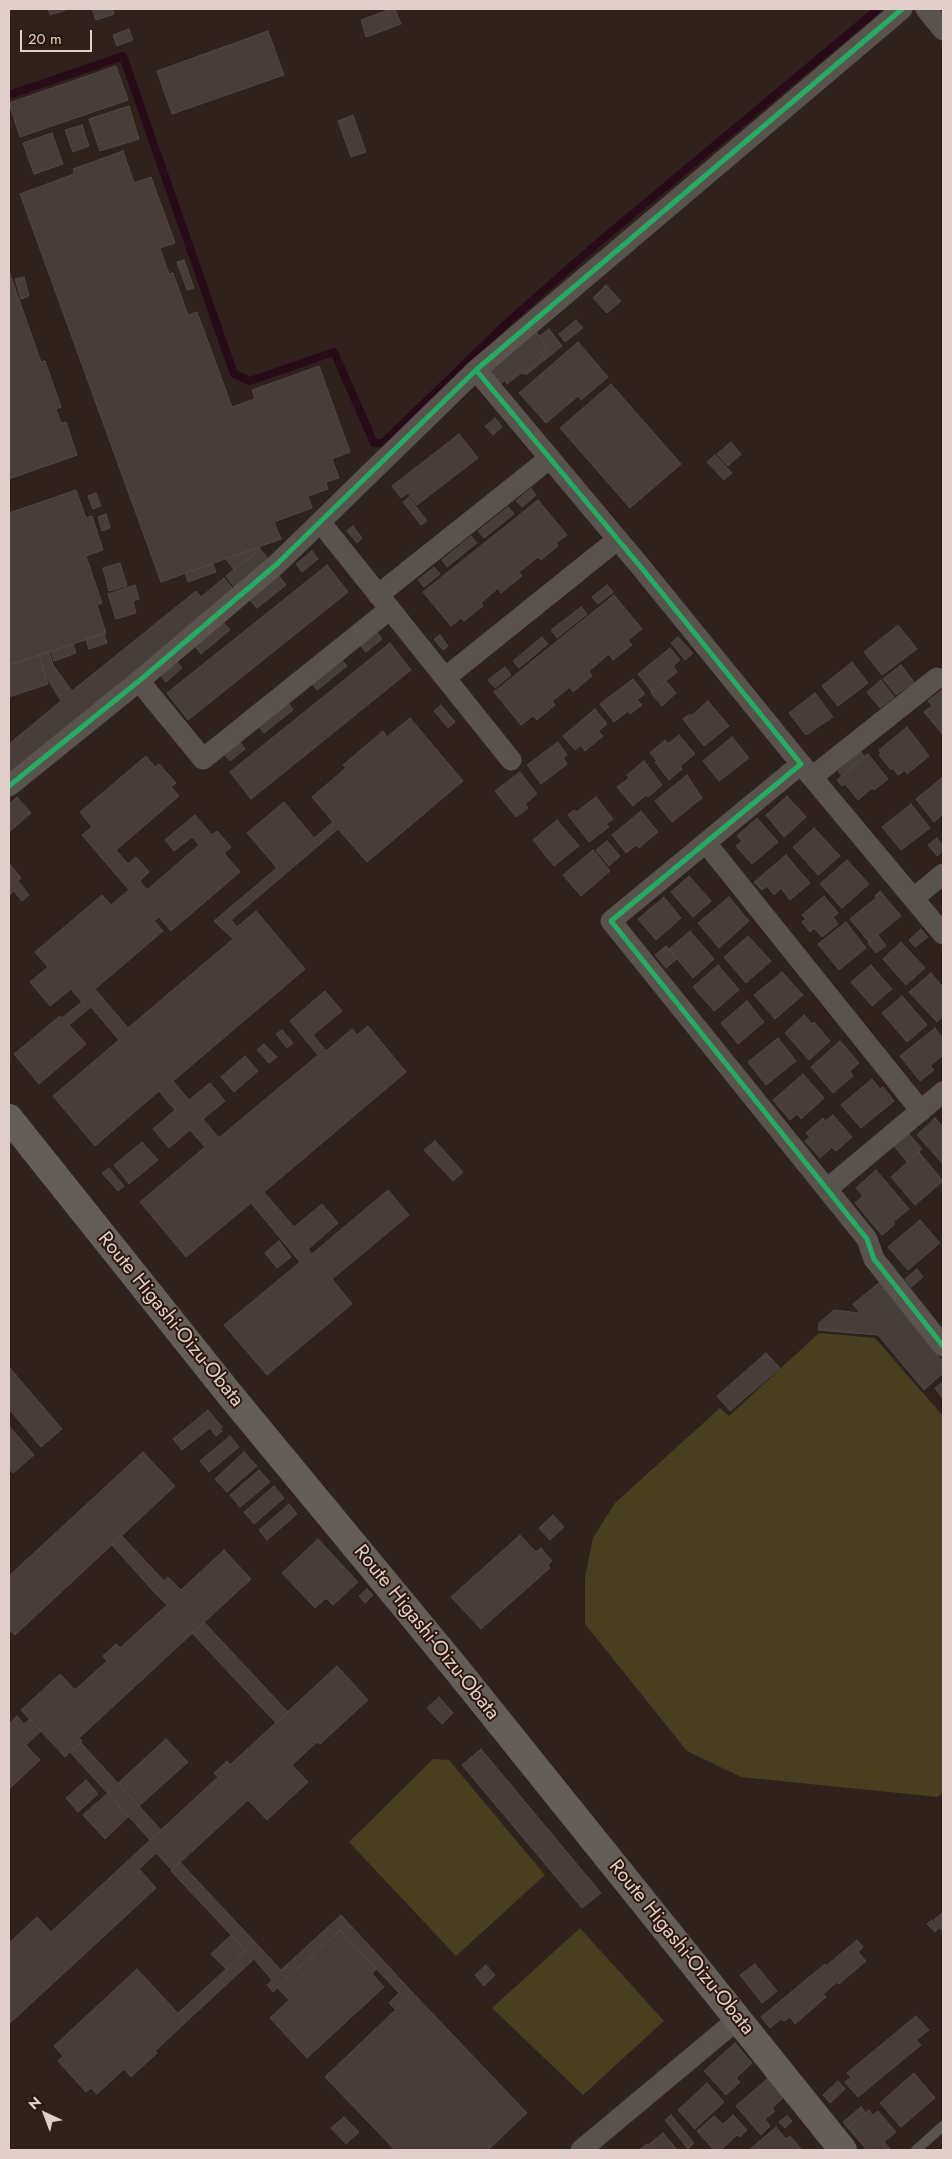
<!DOCTYPE html>
<style>
body{margin:0}
#map{position:relative;width:952px;height:2159px;overflow:hidden;background:#2f221c;font-family:Jost,sans-serif}
canvas{display:block}
.frame{position:absolute;inset:0;border:10px solid #e1d0c9;pointer-events:none}
.north{position:absolute;left:20px;top:2089px;width:50px;height:50px;-webkit-text-stroke:4px #2d160b;paint-order:stroke;rotate:317deg;font-size:14px;font-weight:700;line-height:20px;text-align:center;color:#e1d0c9}
.north::after{content:'';display:block;margin:auto;width:18px;height:22px;background:#e1d0c9;clip-path:polygon(50% 0,100% 100%,50% 72%,0 100%)}
.scale{position:absolute;left:20px;top:30px;width:72px;height:22px;box-sizing:border-box;border:2px solid #e1d0c9;border-top:0;padding-left:6px;font-size:15px;line-height:18px;white-space:nowrap;color:#e1d0c9;-webkit-text-stroke:4px #2d160b;paint-order:stroke}
</style>
<div id="map">
<canvas width="952" height="2159"></canvas>
<div class="frame"></div>
<div class="north">N</div>
<div class="scale">20 m</div>
</div>
<script>
const ctx = document.querySelector('canvas').getContext('2d');
ctx.lineJoin = 'round';
function paint(path, color) { ctx.fillStyle = color; ctx.fill(path, 'evenodd'); }
const shape = rows => new Path2D(rows.map(r => 'M' + r).join(''));
function trace(path, color, width, dash) { ctx.strokeStyle = color; ctx.lineWidth = width; ctx.lineCap = dash ? 'butt' : 'round'; ctx.setLineDash(dash || []); ctx.stroke(path); }
function drawText(font, color, halo, rows, align = 'center') {
  ctx.font = font + ' Jost,sans-serif'; ctx.lineWidth = 4; ctx.setLineDash([]); ctx.textBaseline = 'middle'; ctx.strokeStyle = halo; ctx.fillStyle = color; for (const [text, x, y, turn = 0] of rows) {
    ctx.save(); ctx.translate(x, y); ctx.rotate((+turn || 0) * Math.PI / 180); ctx.textAlign = isNaN(turn) ? turn : align; if (halo) ctx.strokeText(text, 0, 0); ctx.fillText(text, 0, 0); ctx.restore();
  }
}
const green = shape([
 [819,1333,875,1338,943,1416,943,1793,938,1797,741,1777,687,1751,585,1624,585,1577,593,1538,615,1503,720,1408,729,1416],
 [433,1759,449,1760,545,1875,456,1956,349,1842],
 [580,1928,664,2021,583,2095,492,2008]
]);
const stream = shape([
 [9,95,123,56,234,374,250,381,334,352,374,443,383,443,508,322,599,242,878,9]
]);
const building = shape([
 [48,9,69,9,50,15,48,9],
 [92,9,112,9,114,14,96,20,92,9],
 [391,9,395,9,401,24,366,37,361,20,391,9],
 [129,29,133,40,117,46,113,35,129,29],
 [268,31,284,75,172,114,157,71,268,31],
 [116,66,128,100,20,137,9,103,116,66],
 [129,106,139,139,100,151,89,119,129,106],
 [353,115,366,152,351,157,338,121,353,115],
 [82,125,89,146,73,152,65,130,82,125],
 [52,133,63,164,34,174,23,143,52,133],
 [123,151,134,183,151,177,175,243,160,248,169,274,173,273,188,315,197,312,232,407,255,399,252,390,319,366,350,452,332,459,339,478,326,482,328,489,308,496,312,508,274,522,281,539,161,582,20,194,74,174,73,169,123,151],
 [184,260,194,288,187,290,177,262,184,260],
 [9,271,41,362,45,361,61,407,56,409,61,423,66,422,77,455,9,479,9,271],
 [24,277,29,296,21,299,15,279,24,277],
 [606,285,621,301,607,313,593,298,606,285],
 [576,320,583,328,565,342,559,334,576,320],
 [549,329,562,346,526,375,524,373,544,357,541,353,548,347,540,336,549,329],
 [537,333,548,347,541,353,544,357,523,374,521,373,507,384,505,380,501,384,490,370,527,334,531,338,537,333],
 [578,342,608,377,581,400,578,396,546,423,519,393,578,342],
 [611,384,681,464,630,508,560,428,611,384],
 [495,418,502,427,493,435,485,426,495,418],
 [459,434,478,458,417,505,408,493,401,498,392,486,459,434],
 [731,442,741,454,728,466,717,454,731,442],
 [715,455,732,473,724,480,707,462,715,455],
 [531,488,536,495,522,507,516,501,531,488],
 [76,490,86,518,92,516,103,550,86,556,102,603,97,605,106,633,9,665,9,513,76,490],
 [96,493,101,506,93,509,88,496,96,493],
 [409,497,427,521,421,525,403,502,409,497],
 [538,500,567,535,556,543,558,546,541,560,538,557,519,572,522,576,501,593,498,588,481,603,483,606,464,621,461,618,451,626,423,592,538,500],
 [508,507,514,514,484,538,478,531,508,507],
 [106,514,110,528,102,531,98,517,106,514],
 [353,526,362,538,357,543,347,531,353,526],
 [471,536,477,543,447,567,442,560,471,536],
 [259,547,260,549,234,570,226,559,259,547],
 [260,549,269,560,235,588,226,576,260,549],
 [312,551,318,559,302,572,296,564,312,551],
 [120,563,127,586,109,591,103,568,120,563],
 [213,564,216,572,188,582,185,573,213,564],
 [327,565,348,592,188,720,167,693,327,565],
 [434,567,440,574,424,587,418,580,434,567],
 [279,576,286,585,257,608,250,600,279,576],
 [224,578,234,590,9,773,9,744,61,701,45,674,39,655,49,651,53,665,72,691,196,591,201,597,224,578],
 [135,585,139,599,133,601,136,613,116,619,108,594,135,585],
 [607,585,613,592,598,604,592,597,607,585],
 [614,595,642,629,628,640,632,645,613,660,609,654,589,671,592,676,573,692,570,687,552,701,555,705,537,720,533,716,521,725,494,692,614,595],
 [581,607,587,614,557,638,551,630,581,607],
 [223,622,230,630,201,654,194,645,223,622],
 [898,625,917,649,882,675,864,652,898,625],
 [377,632,382,639,366,652,360,645,377,632],
 [104,633,107,643,89,649,86,639,104,633],
 [440,635,448,646,443,650,434,639,440,635],
 [542,637,548,644,519,668,513,661,542,637],
 [678,637,693,653,685,660,671,643,678,637],
 [390,643,411,670,251,799,230,772,390,643],
 [73,644,76,653,54,661,51,651,73,644],
 [670,648,680,660,673,666,677,672,652,692,638,674,670,648],
 [39,655,48,684,9,697,9,665,39,655],
 [342,660,347,666,317,690,312,684,342,660],
 [176,661,182,668,166,682,160,674,176,661],
 [852,662,868,683,838,706,822,686,852,662],
 [901,665,914,682,896,695,883,679,901,665],
 [505,667,511,675,495,688,488,680,505,667],
 [633,679,645,694,637,700,642,705,630,714,628,711,614,722,600,704,633,679],
 [881,680,894,697,880,708,867,692,881,680],
 [666,681,676,693,662,706,651,693,666,681],
 [943,689,943,735,924,712,932,706,928,701,943,689],
 [815,693,833,717,806,735,789,713,815,693],
 [708,701,729,726,704,746,683,719,690,714,691,716,708,701],
 [288,703,293,710,264,733,259,727,288,703],
 [441,705,455,722,448,728,434,711,441,705],
 [595,709,607,724,598,731,603,736,585,751,581,745,575,750,563,736,595,709],
 [410,718,463,781,367,862,338,829,231,920,237,927,256,911,305,969,173,1081,189,1100,210,1083,225,1101,203,1119,219,1138,318,1055,290,1021,325,991,342,1011,313,1035,326,1051,352,1029,357,1035,368,1026,406,1072,264,1192,294,1227,322,1204,338,1223,308,1249,312,1254,388,1190,409,1215,332,1279,352,1304,267,1375,224,1325,300,1262,251,1203,186,1257,140,1202,205,1147,190,1130,169,1148,153,1129,175,1110,159,1091,95,1146,53,1096,119,1040,91,1007,69,1025,86,1044,39,1084,14,1054,60,1016,62,1018,82,1002,71,989,50,1006,30,982,48,967,35,952,102,895,111,905,129,890,82,835,92,827,80,812,146,756,155,767,159,764,176,783,171,787,179,796,116,850,128,864,136,857,149,872,140,881,147,890,199,845,192,837,174,851,165,840,195,815,212,835,217,831,231,847,224,853,240,872,171,931,159,917,154,921,163,931,95,989,128,1028,233,939,214,921,277,868,247,833,284,802,314,838,333,822,312,797,346,768,343,765,383,731,387,737,410,718],
 [907,727,929,756,907,774,905,770,898,775,893,768,891,770,879,755,881,753,879,750,907,727],
 [679,735,695,754,680,766,682,769,669,780,655,762,657,761,650,753,665,740,668,744,679,735],
 [732,737,749,758,719,781,703,761,732,737],
 [240,742,245,749,230,761,224,754,240,742],
 [558,742,567,755,563,758,567,764,541,784,527,765,558,742],
 [861,752,865,757,842,776,838,771,861,752],
 [868,754,888,779,874,790,872,788,858,800,845,784,842,786,837,780,868,754],
 [644,761,662,785,648,797,646,795,633,806,617,787,629,778,627,775,644,761],
 [520,772,537,794,525,804,528,808,516,817,495,791,520,772],
 [687,775,702,798,672,822,655,801,687,775],
 [943,777,943,814,934,822,916,799,943,777],
 [787,796,806,817,784,837,766,815,787,796],
 [17,797,31,813,9,832,9,804,17,797],
 [596,797,613,819,606,824,609,827,589,842,568,815,574,810,576,812,596,797],
 [911,804,930,828,901,850,882,827,911,804],
 [641,811,658,832,639,848,636,845,626,853,612,835,641,811],
 [757,818,778,842,752,864,736,846,742,841,737,836,757,818],
 [557,820,579,846,554,866,533,840,557,820],
 [814,828,840,856,818,875,793,847,814,828],
 [937,838,943,846,943,851,937,856,928,845,937,838],
 [607,841,620,856,609,866,596,850,607,841],
 [593,850,610,871,581,896,563,875,593,850],
 [786,855,810,883,790,900,781,888,774,895,767,886,762,890,754,882,786,855],
 [847,860,869,884,842,908,820,884,847,860],
 [9,863,21,878,18,881,29,895,22,901,14,891,9,895,9,863],
 [689,876,711,901,693,917,671,892,689,876],
 [880,891,901,916,869,942,850,919,876,898,875,896,880,891],
 [824,896,838,913,833,917,838,924,822,937,814,928,810,932,802,922,806,919,802,915,824,896],
 [664,897,681,918,656,940,638,919,664,897],
 [729,897,749,921,719,948,698,923,729,897],
 [846,922,866,948,839,970,818,944,846,922],
 [921,929,928,937,915,947,909,940,921,929],
 [690,931,714,959,693,978,669,949,690,931],
 [878,935,886,946,876,953,868,943,878,935],
 [748,936,771,961,746,983,724,957,748,936],
 [901,942,925,968,906,985,883,959,901,942],
 [666,946,677,959,666,968,655,955,666,946],
 [718,965,739,990,714,1011,693,987,718,965],
 [871,965,892,989,872,1006,851,982,871,965],
 [782,972,803,995,775,1019,754,995,782,972],
 [931,973,941,985,943,984,943,1016,937,1022,909,992,931,973],
 [902,996,927,1025,907,1042,882,1013,902,996],
 [747,1001,764,1022,738,1044,721,1023,747,1001],
 [804,1015,812,1024,814,1022,830,1041,809,1060,785,1033,804,1015],
 [935,1028,943,1039,943,1055,930,1066,934,1070,920,1081,900,1056,935,1028],
 [282,1030,293,1043,287,1048,276,1034,282,1030],
 [778,1038,796,1061,766,1085,748,1062,778,1038],
 [840,1041,859,1063,850,1071,853,1076,833,1093,811,1067,840,1041],
 [264,1044,277,1057,269,1063,257,1050,264,1044],
 [245,1056,258,1071,234,1092,221,1077,245,1056],
 [803,1074,824,1098,801,1119,797,1114,790,1120,773,1100,803,1074],
 [872,1079,880,1089,883,1087,894,1101,861,1128,841,1105,872,1079],
 [833,1115,852,1137,836,1151,832,1147,820,1158,805,1141,810,1137,806,1133,823,1118,825,1121,833,1115],
 [935,1118,943,1127,943,1164,917,1135,935,1118],
 [909,1134,922,1149,907,1162,894,1146,909,1134],
 [435,1141,463,1172,453,1181,424,1150,435,1141],
 [142,1142,158,1160,129,1184,114,1165,142,1142],
 [919,1152,943,1181,915,1205,891,1177,919,1152],
 [109,1168,124,1186,118,1191,102,1173,109,1168],
 [876,1170,909,1209,893,1222,895,1224,882,1235,855,1203,863,1196,856,1188,876,1170],
 [920,1220,940,1243,908,1270,888,1247,920,1220],
 [279,1241,291,1257,277,1268,265,1253,279,1241],
 [917,1269,923,1277,911,1287,905,1279,917,1269],
 [879,1283,943,1362,943,1373,924,1390,878,1335,818,1330,819,1323,834,1310,860,1313,853,1304,879,1283],
 [766,1353,780,1368,730,1411,717,1396,766,1353],
 [9,1367,62,1429,41,1447,9,1409,9,1367],
 [943,1382,943,1399,935,1388,943,1382],
 [208,1410,222,1427,220,1429,222,1431,216,1436,210,1428,182,1450,173,1439,208,1410],
 [9,1426,34,1455,13,1473,9,1468,9,1426],
 [230,1436,239,1447,209,1472,200,1461,230,1436],
 [143,1452,175,1486,15,1635,9,1629,9,1576,143,1452],
 [244,1452,257,1466,227,1492,215,1479,244,1452],
 [259,1470,270,1482,240,1507,230,1495,259,1470],
 [274,1486,284,1498,254,1524,244,1512,274,1486],
 [289,1504,297,1514,267,1540,259,1530,289,1504],
 [553,1515,564,1527,550,1540,539,1528,553,1515],
 [520,1535,536,1552,541,1548,552,1561,548,1565,550,1568,481,1629,451,1597,520,1535],
 [122,1536,164,1581,153,1591,112,1545,122,1536],
 [318,1539,358,1582,333,1605,326,1598,315,1608,282,1573,318,1539],
 [224,1550,251,1579,79,1738,82,1741,65,1757,21,1710,60,1674,75,1690,107,1661,103,1656,116,1644,120,1648,167,1605,153,1591,168,1577,181,1590,224,1550],
 [367,1589,373,1595,365,1603,359,1596,367,1589],
 [204,1622,288,1712,276,1723,192,1633,204,1622],
 [337,1666,368,1700,320,1744,317,1742,292,1765,308,1782,267,1820,248,1800,172,1870,156,1853,139,1869,156,1888,9,2024,9,1943,37,1917,51,1932,218,1777,214,1773,227,1761,230,1765,337,1666],
 [439,1697,453,1713,442,1724,427,1708,439,1697],
 [17,1716,24,1724,30,1719,41,1731,26,1745,40,1760,9,1789,9,1724,17,1716],
 [166,1739,188,1762,139,1806,118,1783,166,1739],
 [81,1743,161,1830,150,1840,70,1752,81,1743],
 [481,1749,601,1893,582,1908,462,1765,481,1749],
 [86,1780,98,1794,78,1812,66,1798,86,1780],
 [108,1793,129,1816,105,1839,83,1815,108,1793],
 [180,1862,281,1970,341,1915,413,1993,395,2009,389,2003,399,1993,340,1930,273,1992,267,1985,272,1980,254,1959,186,2022,178,2013,246,1951,171,1871,180,1862],
 [943,1912,943,1932,934,1920,943,1912],
 [932,1920,939,1928,935,1932,927,1924,932,1920],
 [340,1930,376,1969,372,1974,384,1987,307,2058,270,2018,289,2000,277,1987,340,1930],
 [231,1935,246,1951,226,1969,211,1954,231,1935],
 [857,1940,863,1947,858,1952,866,1961,839,1984,837,1982,823,1994,826,1997,795,2024,790,2017,784,2021,781,2019,770,2028,761,2017,825,1964,826,1966,857,1940],
 [755,1964,777,1991,762,2003,740,1975,755,1964],
 [486,1965,495,1975,484,1986,475,1975,486,1965],
 [137,1969,186,2022,155,2051,157,2053,131,2077,124,2069,97,2094,91,2088,86,2092,58,2061,63,2056,54,2046,137,1969],
 [413,1993,527,2113,488,2150,395,2150,325,2077,413,1993],
 [916,2016,929,2030,916,2040,921,2045,858,2097,845,2082,851,2077,847,2073,916,2016],
 [735,2043,752,2063,736,2078,740,2082,726,2095,704,2071,735,2043],
 [914,2073,935,2098,901,2127,880,2103,914,2073],
 [767,2079,783,2098,772,2108,775,2111,765,2119,770,2126,761,2135,736,2106,767,2079],
 [838,2081,845,2089,830,2103,823,2095,838,2081],
 [707,2083,724,2102,695,2129,678,2110,707,2083],
 [861,2107,866,2113,848,2128,843,2122,861,2107],
 [869,2110,873,2115,878,2111,896,2132,884,2142,891,2150,867,2150,848,2128,869,2110],
 [671,2115,694,2143,688,2149,665,2120,671,2115],
 [733,2115,747,2130,740,2137,737,2135,721,2150,714,2150,697,2131,714,2116,723,2124,733,2115],
 [787,2116,792,2121,785,2128,779,2122,787,2116],
 [344,2117,359,2132,346,2144,331,2128,344,2117],
 [776,2127,786,2139,790,2136,802,2150,749,2150,776,2127],
 [663,2133,677,2150,639,2150,647,2144,648,2145,663,2133]
]);
const lane = shape([
 [916,2150,943,2126]
]);
const street = shape([
 [926,9,943,30],
 [476,370,640,566,801,764,611,921,867,1239,874,1259,943,1346],
 [321,523,511,760],
 [378,595,550,458],
 [445,678,618,539],
 [139,681,203,759,390,609],
 [801,764,943,934],
 [812,777,937,678],
 [9,786,139,681,277,564,476,370,902,9],
 [706,843,921,1111],
 [914,898,943,874],
 [827,1189,943,1092],
 [581,2150,738,2019]
]);
const secondary = shape([
 [9,1118,231,1396,454,1666,843,2150]
]);
const cycleway = shape([
 [476,370,640,566,801,764,611,921,867,1239,874,1259,943,1346],
 [9,786,139,681,277,564,476,370,902,9]
]);
const streetNames = [
 ["Route Higashi-Oizu-Obata",170,1320,51],
 ["Route Higashi-Oizu-Obata",426,1633,51],
 ["Route Higashi-Oizu-Obata",681,1948,51]
];
paint(green, '#473f1f');
trace(stream, '#280a18', 8);
paint(building, '#493d3a');
trace(building, '#534744', 1);
trace(lane, '#59534e', 10);
trace(street, '#59534e', 21);
trace(secondary, '#645e58', 28);
trace(cycleway, '#26ab63', 5);
drawText('20px', '#e1d0c9', '#2d160b', streetNames);
</script>
